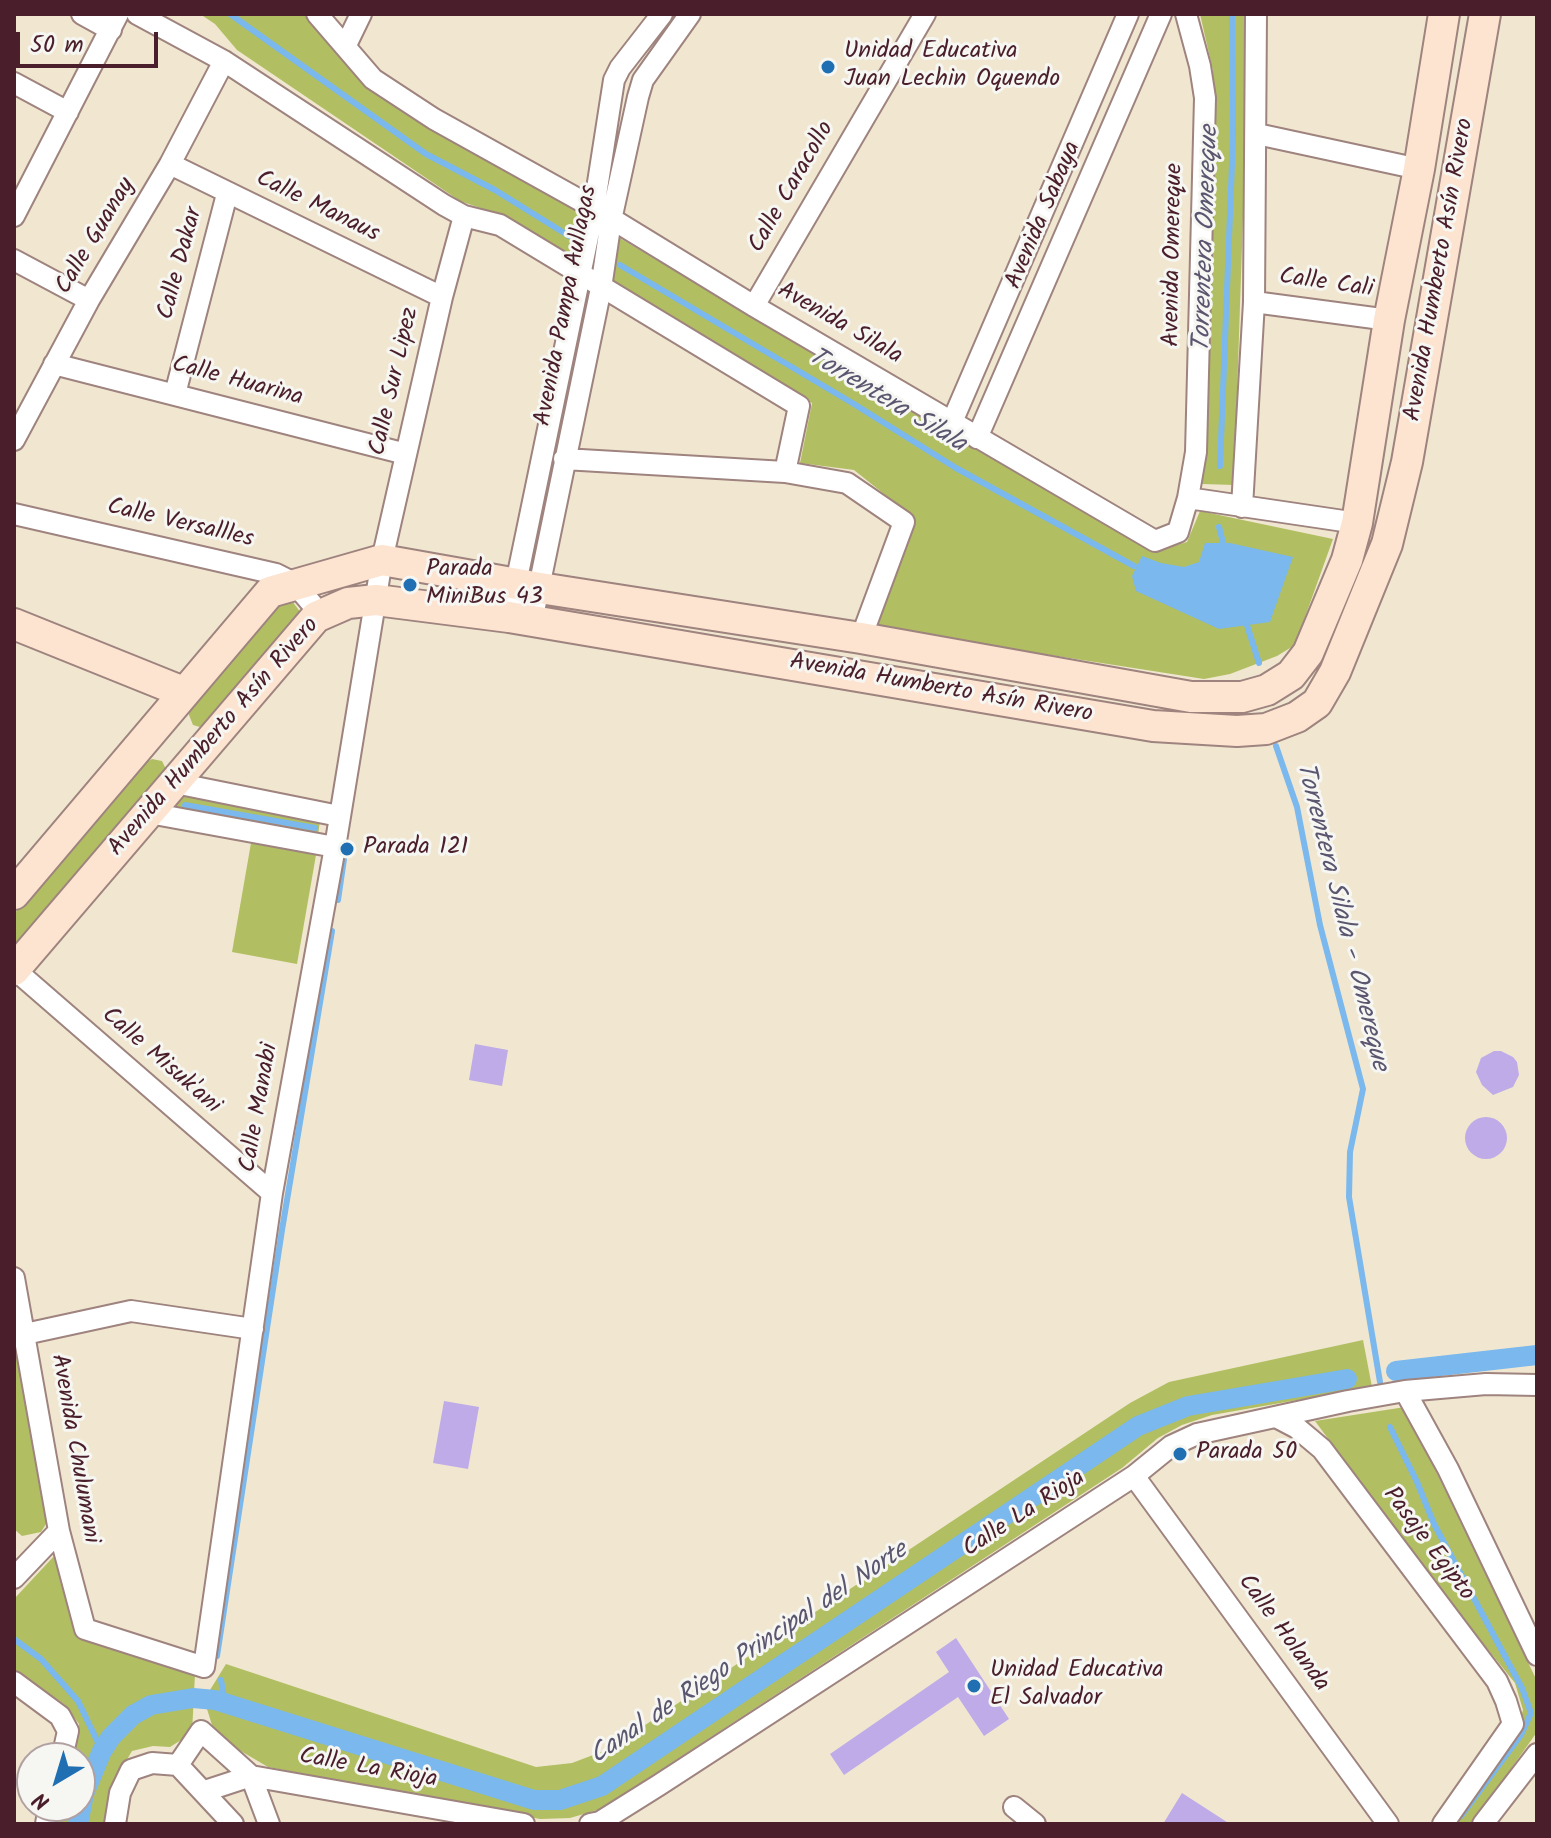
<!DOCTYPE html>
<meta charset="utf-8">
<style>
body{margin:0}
#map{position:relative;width:1551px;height:1838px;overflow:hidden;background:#f1e7d1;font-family:Kalam,sans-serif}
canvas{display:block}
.frame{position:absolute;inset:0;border:16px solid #4a1f2b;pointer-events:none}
.north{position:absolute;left:16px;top:1742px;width:80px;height:80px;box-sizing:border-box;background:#f6f6f2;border:2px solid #b1a0a2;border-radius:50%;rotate:218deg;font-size:22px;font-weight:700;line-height:32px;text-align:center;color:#4a1f2b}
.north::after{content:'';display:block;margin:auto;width:28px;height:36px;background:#1f6fb2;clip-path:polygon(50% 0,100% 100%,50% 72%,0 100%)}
.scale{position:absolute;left:16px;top:32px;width:142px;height:36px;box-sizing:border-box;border:4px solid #4a1f2b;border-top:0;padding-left:10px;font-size:24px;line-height:28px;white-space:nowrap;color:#4a1f2b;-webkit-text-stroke:6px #f6f6f2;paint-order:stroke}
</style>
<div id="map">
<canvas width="1551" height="1838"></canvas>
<div class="frame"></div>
<div class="north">N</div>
<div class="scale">50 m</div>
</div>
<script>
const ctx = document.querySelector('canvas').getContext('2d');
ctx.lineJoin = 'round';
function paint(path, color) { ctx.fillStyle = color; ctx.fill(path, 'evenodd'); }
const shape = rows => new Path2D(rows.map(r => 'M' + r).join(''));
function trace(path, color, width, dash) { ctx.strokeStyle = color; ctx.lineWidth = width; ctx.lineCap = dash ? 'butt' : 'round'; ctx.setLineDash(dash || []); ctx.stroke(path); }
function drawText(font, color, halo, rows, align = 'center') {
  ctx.font = font + ' Kalam,sans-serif'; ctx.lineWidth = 6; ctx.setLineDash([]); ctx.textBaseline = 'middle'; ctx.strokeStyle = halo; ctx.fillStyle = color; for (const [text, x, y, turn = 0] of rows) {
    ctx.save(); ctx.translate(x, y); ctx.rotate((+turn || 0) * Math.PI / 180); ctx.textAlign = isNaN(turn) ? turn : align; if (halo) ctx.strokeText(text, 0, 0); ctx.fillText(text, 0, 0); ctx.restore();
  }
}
const green = shape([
 [200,14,303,14,311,20,368,82,582,208,572,255,501,215,460,201,237,50,215,24],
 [1200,14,1244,14,1246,127,1234,485,1202,484,1213,71],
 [618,237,1152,552,1187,542,1200,511,1333,539,1295,645,1277,656,1230,674,1204,679,877,628,914,518,854,470,800,463,812,403,611,281],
 [292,601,301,613,203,728,193,725,189,715,189,710,277,605],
 [152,759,162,761,167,771,14,956,14,914,143,764],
 [185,796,320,821,318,835,174,808],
 [251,843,316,855,297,964,232,952],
 [14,1329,49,1519,41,1532,22,1536,14,1529],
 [1363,1340,1372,1387,1212,1415,1182,1425,1158,1438,1122,1468,601,1809,570,1818,540,1819,268,1767,234,1747,212,1725,207,1709,210,1690,226,1664,536,1767,572,1763,609,1749,1130,1403,1169,1382],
 [1405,1407,1537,1681,1537,1732,1472,1824,1447,1824,1518,1727,1523,1710,1515,1683,1439,1589,1315,1421],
 [55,1555,76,1633,195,1674,192,1733,170,1747,153,1746,132,1751,116,1778,107,1804,104,1824,59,1824,63,1806,80,1806,80,1758,73,1758,79,1724,64,1704,14,1669,14,1599]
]);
const water = shape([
 [1205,543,1230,543,1293,557,1270,622,1219,629,1136,591,1132,576,1142,556,1161,563,1184,567,1199,562]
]);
const stream = shape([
 [230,14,426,154,495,190,569,236],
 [620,265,854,404,956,468,1134,566],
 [1220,466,1233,138,1232,14],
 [1219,527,1225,550],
 [1245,619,1259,663],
 [1276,746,1297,807,1320,925,1363,1089,1350,1152,1349,1197,1380,1382],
 [185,805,315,828],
 [338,900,344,859],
 [1390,1427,1417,1482,1434,1524,1522,1688,1531,1713,1521,1735,1461,1816],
 [14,1639,41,1659,78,1701,102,1751],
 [217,1656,282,1230,332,931],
 [221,1680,225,1703]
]);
const canal = shape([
 [1396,1371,1537,1355],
 [78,1824,84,1794,102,1751,111,1737,133,1715,151,1705,193,1698,215,1700,534,1800,560,1800,602,1786,1138,1426,1188,1406,1347,1379]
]);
const building = shape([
 [475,1044,508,1050,502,1086,469,1080],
 [1494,1051,1501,1051,1513,1057,1517,1062,1519,1075,1513,1087,1493,1095,1482,1085,1476,1072,1481,1058],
 '1465 1138a21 21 0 1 1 42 0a21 21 0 1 1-42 0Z',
 [444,1401,479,1407,468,1469,433,1463],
 [956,1638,1009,1719,984,1736,958,1697,844,1775,830,1754,949,1672,936,1652],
 [1182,1793,1230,1824,1163,1824]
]);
const street = shape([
 [82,14,111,30],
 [137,14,224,61,444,205,464,216,500,225,799,406,785,472],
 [317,14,373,79,434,119,594,208,754,306,1155,541,1178,532,1188,498,1196,452,1205,98,1200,66,1186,14],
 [346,45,361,14],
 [14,83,68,112],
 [1257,134,1419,169],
 [170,164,442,297],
 [14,216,118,14],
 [14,260,89,300],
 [1254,302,1389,320],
 [754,306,925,14],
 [54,364,406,454],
 [175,394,227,194],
 [952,422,1128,14],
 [977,438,1161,14],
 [14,440,89,300,170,164,224,61],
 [564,459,785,472,847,483,904,522,861,638],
 [1188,498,1357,523],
 [1242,507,1254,302,1256,14],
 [14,514,276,574,294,583,312,604,316,617],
 [509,617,594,208,614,80,620,68,662,14],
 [532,621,601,288,611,220,638,97,643,80,690,14],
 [175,783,339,816],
 [149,813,335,847],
 [14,969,272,1193],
 [14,1278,59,1531,85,1629,204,1667,272,1193,335,847,382,560,442,297,464,216],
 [25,1334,131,1311,253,1329],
 [1405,1391,1448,1469,1537,1655],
 [1276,1417,1297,1428,1322,1449,1497,1681,1506,1701,1513,1724,1443,1824],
 [1134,1476,1388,1824],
 [14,1578,59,1531],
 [14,1682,60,1716,68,1731,62,1758],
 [178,1765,201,1731,251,1776,269,1824],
 [178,1765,233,1824],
 [205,1791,251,1776,524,1824],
 [1014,1807,1035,1824],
 [46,1824,49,1806],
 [115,1824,120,1793,131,1770,152,1763,178,1765],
 [590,1824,600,1822,659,1785,1134,1476,1171,1446,1197,1434,1348,1401,1405,1391,1486,1384,1537,1385],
 [1483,1824,1537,1754]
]);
const secondary = shape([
 [14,624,183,692],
 [14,894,270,592,382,560,540,588,861,638,1191,697,1242,697,1267,690,1291,675,1308,653,1347,560,1357,523,1389,320,1419,169,1444,14],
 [14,970,316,617,348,603,376,600,509,617,1153,726,1237,731,1266,729,1297,717,1317,703,1335,672,1387,544,1407,462,1485,14]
]);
const markers = [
 [828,67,8,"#1f6fb2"],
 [410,585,8,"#1f6fb2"],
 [347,849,8,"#1f6fb2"],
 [1180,1454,8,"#1f6fb2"],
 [974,1686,8,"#1f6fb2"]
];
const poiNames = [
 ["Unidad Educativa",844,53],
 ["Juan Lechin Oquendo",844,81],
 ["Parada",426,571],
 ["MiniBus 43",426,599],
 ["Parada 121",363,849],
 ["Parada 50",1196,1454],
 ["Unidad Educativa",990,1672],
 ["El Salvador",990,1700]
];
const streetNames = [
 ["Calle Caracollo",793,188,-60],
 ["Calle Manaus",317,208,26],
 ["Avenida Sabaya",1045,216,-67],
 ["Calle Guanay",97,237,-59],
 ["Avenida Omereque",1175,255,-89],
 ["Calle Dakar",182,264,-75],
 ["Avenida Humberto Asín Rivero",1441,270,-80],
 ["Calle Cali",1326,285,8],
 ["Avenida Pampa Aullagas",568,306,-79],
 ["Avenida Silala",839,325,30],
 ["Calle Sur Lipez",396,382,-77],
 ["Calle Huarina",237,383,15],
 ["Calle Versallles",180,525,13],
 ["Avenida Humberto Asín Rivero",941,690,10],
 ["Avenida Humberto Asín Rivero",215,738,-49],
 ["Calle Misuk'ani",160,1062,41],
 ["Calle Manabi",261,1108,-80],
 ["Avenida Chulumani",73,1449,80],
 ["Calle La Rioja",1025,1515,-33],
 ["Pasaje Egipto",1427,1545,53],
 ["Calle Holanda",1282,1634,54],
 ["Calle La Rioja",368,1770,10]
];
const waterNames = [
 ["Torrentera Omereque",1208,239,-88],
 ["Torrentera Silala",886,402,31],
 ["Torrentera Silala - Omereque",1340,917,76],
 ["Canal de Riego Principal del Norte",750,1655,-34]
];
paint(green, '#b1bf62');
paint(water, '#7ab8ed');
trace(stream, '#7ab8ed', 6);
trace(canal, '#7ab8ed', 20);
paint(building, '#bfabe8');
trace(street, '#9e837e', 24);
trace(secondary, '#9e837e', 34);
trace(street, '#fff', 20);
trace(secondary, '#fde4d0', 30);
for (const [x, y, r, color] of markers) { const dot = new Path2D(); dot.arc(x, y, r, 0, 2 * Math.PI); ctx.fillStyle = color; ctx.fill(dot); trace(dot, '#f6f6f2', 3); }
drawText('24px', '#4a1f2b', '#f6f6f2', poiNames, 'left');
drawText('24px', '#4a1f2b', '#f6f6f2', streetNames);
drawText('italic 26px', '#5b556f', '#f6f6f2', waterNames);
</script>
